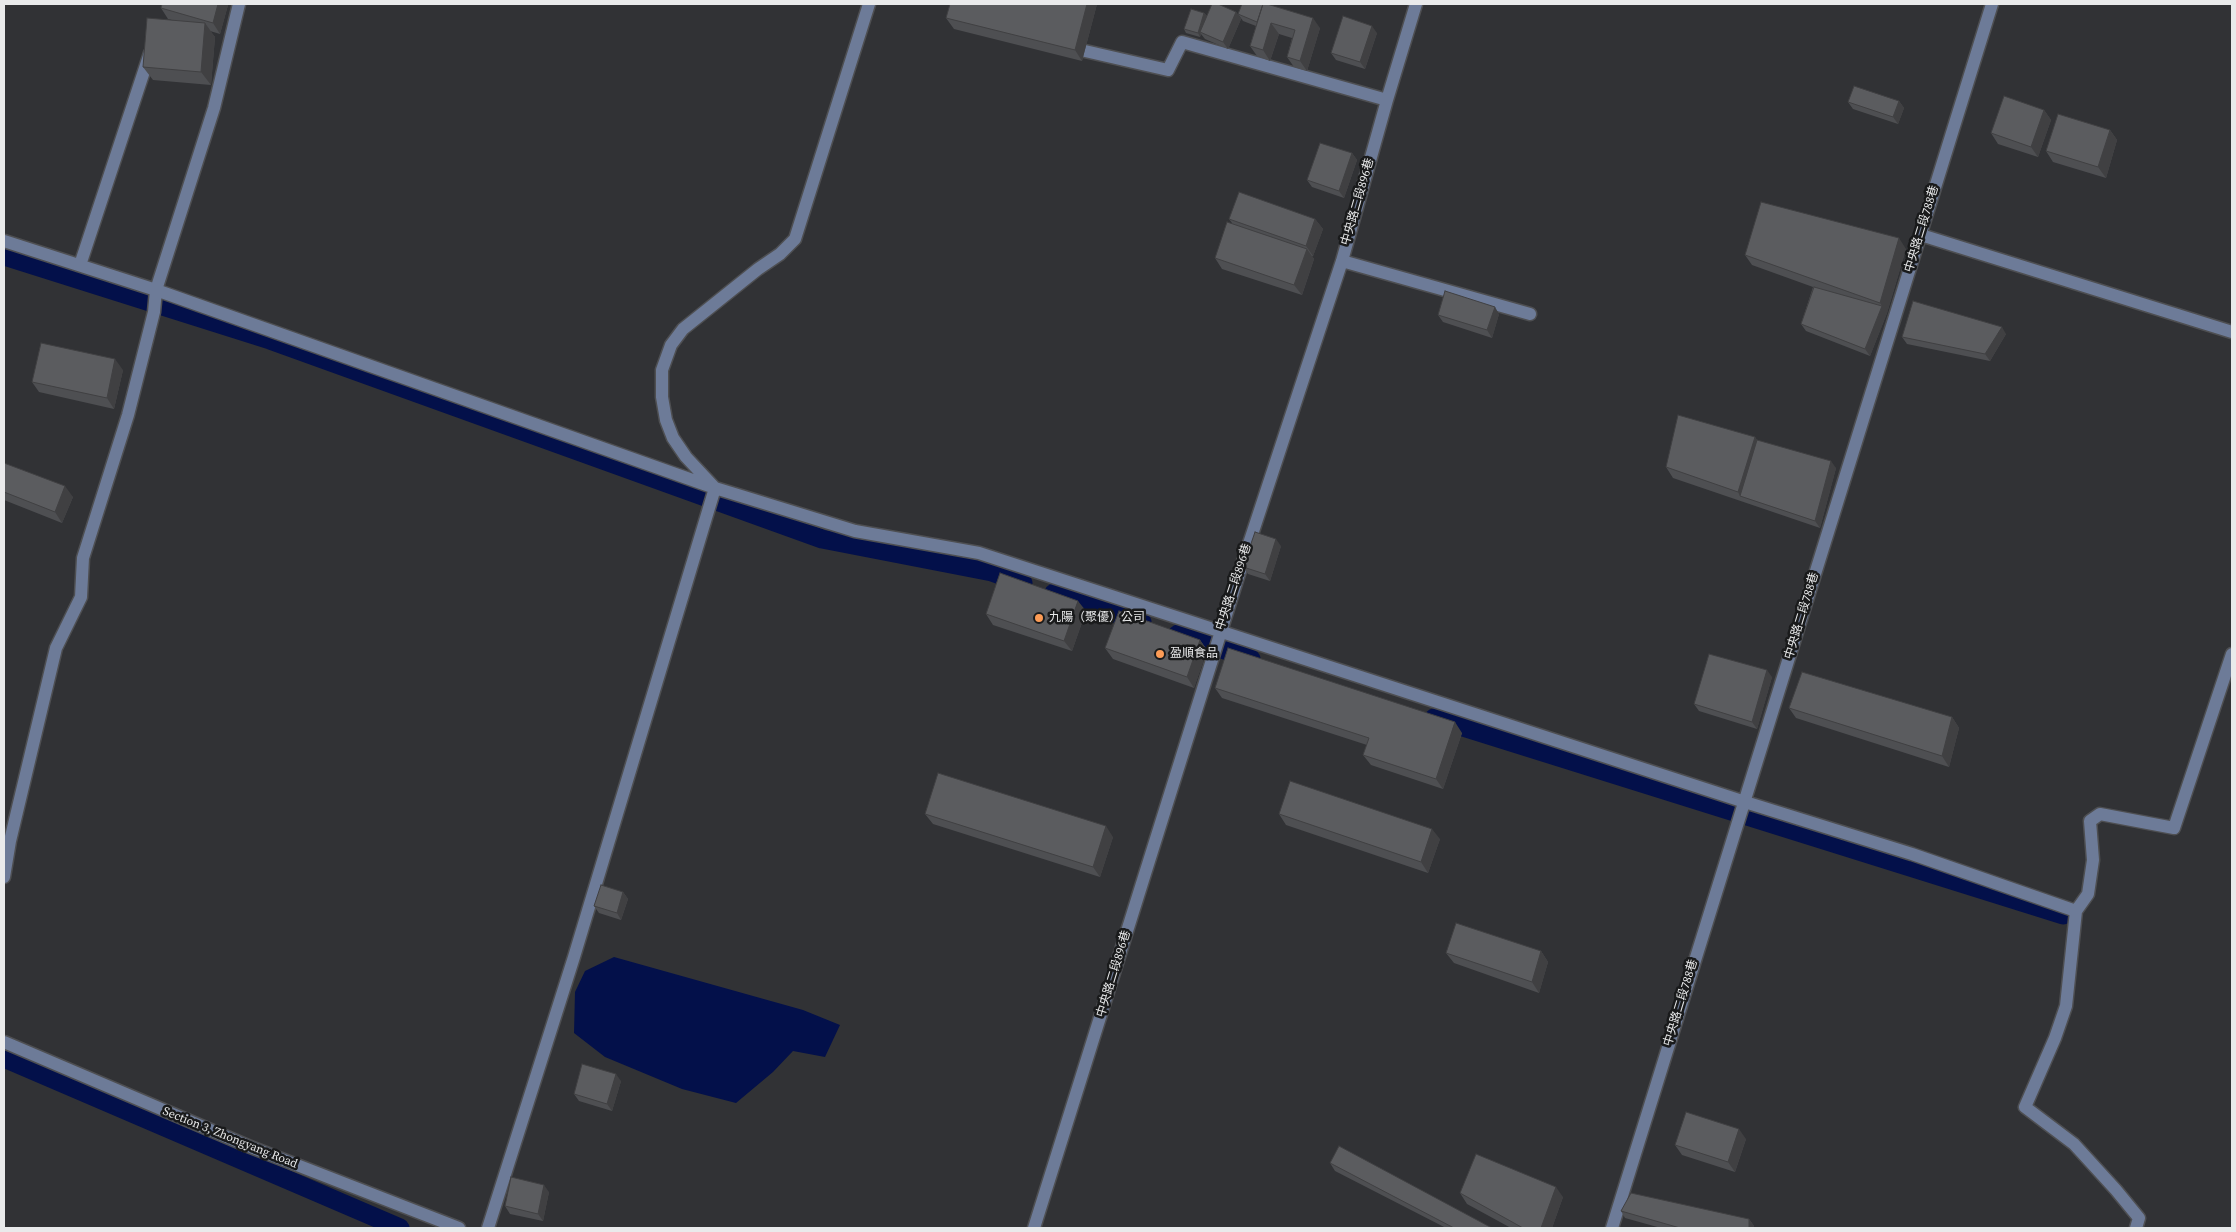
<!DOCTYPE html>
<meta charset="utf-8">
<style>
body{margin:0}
#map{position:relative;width:2236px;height:1232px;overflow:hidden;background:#313235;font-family:"Source Serif 4",serif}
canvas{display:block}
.frame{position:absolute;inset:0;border:5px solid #e9eaeb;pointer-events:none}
</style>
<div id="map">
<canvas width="2236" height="1232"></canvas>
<div class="frame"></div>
</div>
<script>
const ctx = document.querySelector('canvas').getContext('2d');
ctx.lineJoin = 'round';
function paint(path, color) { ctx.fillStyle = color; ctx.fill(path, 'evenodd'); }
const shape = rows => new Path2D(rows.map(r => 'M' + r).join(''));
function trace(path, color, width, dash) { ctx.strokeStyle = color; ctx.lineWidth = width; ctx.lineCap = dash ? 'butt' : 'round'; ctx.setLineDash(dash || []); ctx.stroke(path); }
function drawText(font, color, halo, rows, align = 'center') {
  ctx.font = font + ' "Source Serif 4","Noto Sans TC",serif'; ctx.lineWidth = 5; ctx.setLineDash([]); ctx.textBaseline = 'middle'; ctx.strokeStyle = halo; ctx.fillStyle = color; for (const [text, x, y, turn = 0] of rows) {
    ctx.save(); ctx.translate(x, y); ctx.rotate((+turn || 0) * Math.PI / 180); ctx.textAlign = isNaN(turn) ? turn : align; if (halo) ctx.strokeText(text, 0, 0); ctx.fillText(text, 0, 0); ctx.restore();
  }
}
const water = shape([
 [614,957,803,1010,840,1025,825,1057,793,1051,773,1072,736,1103,682,1089,605,1057,574,1033,575,992,585,971]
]);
const canal = shape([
 [4,256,270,340,822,539,992,572,1023,583],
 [1054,593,1142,622],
 [1178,634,1251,659],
 [1434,718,2063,915],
 [4,1058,400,1228]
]);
const minor = shape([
 [1085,51,1168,70,1182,42,1387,100],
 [1921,235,2232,332],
 [4,241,156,290,715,488,855,531,979,553,1745,802,1912,854,2076,911],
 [1342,261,1530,314],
 [80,265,150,53],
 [4,877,10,841,56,648,81,597,83,558,128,415,154,312,156,290,214,108,239,4],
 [4,1042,248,1146,459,1228],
 [488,1228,574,957,715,488,686,457,673,438,666,420,662,397,662,370,671,345,683,329,758,269,780,254,795,239,869,4],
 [1034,1228,1238,577,1342,261,1387,100,1416,4],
 [1612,1228,1992,4],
 [2136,1228,2139,1218,2116,1190,2074,1144,2025,1107,2055,1038,2066,1006,2076,911,2088,894,2093,860,2090,821,2100,814,2174,828,2232,654]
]);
const wall = shape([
 [162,4,227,4,228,5,220,34,210,31,215,37,211,85,153,80,143,67,176,21,168,19,161,8],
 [1097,4,1082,61,954,29,946,18],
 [1236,12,1241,19,1228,49,1205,39,1201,34,1200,37,1186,33,1184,29,1204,13,1207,16],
 [1238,14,1320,28,1307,71,1294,67,1287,57,1292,38,1279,34,1270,61,1257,56,1250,46,1256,26,1243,21],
 [1377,33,1365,69,1336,60,1331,53],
 [1899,101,1904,108,1898,124,1853,109,1848,102],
 [2044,110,2051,120,2038,157,1998,144,1991,133],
 [2110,130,2117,140,2106,178,2053,162,2046,151],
 [1352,153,1357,160,1344,198,1312,187,1307,180],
 [1229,219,1315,219,1323,229,1313,256,1312,256,1314,259,1302,295,1222,269,1215,258,1232,223],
 [1906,249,1887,313,1870,356,1806,331,1801,324,1813,287,1752,265,1745,255],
 [1499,314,1492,338,1443,322,1438,315],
 [2006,334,1990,361,1907,344,1902,337],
 [123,370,114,409,39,392,32,382],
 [1755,437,1757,440,1836,468,1820,528,1673,478,1666,467],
 [4,463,73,497,62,523,4,500],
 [1281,546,1270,581,1248,574,1243,567],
 [1086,611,1072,651,993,625,986,614],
 [1200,640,1207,650,1194,688,1113,659,1105,648],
 [1772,677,1757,729,1699,711,1694,704],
 [1215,688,1462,733,1443,789,1371,765,1363,755,1367,745,1222,698],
 [1789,708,1952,717,1959,728,1949,767,1796,718],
 [925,814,1113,837,1100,877,933,824],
 [1279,814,1440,839,1428,873,1286,825],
 [623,892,628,899,621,920,599,913,594,906],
 [1541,951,1548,962,1539,993,1454,963,1446,953],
 [621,1081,612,1111,579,1101,574,1094],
 [1746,1139,1735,1172,1682,1155,1675,1145],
 [1330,1163,1492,1228,1446,1228,1335,1171],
 [549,1192,543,1221,510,1214,505,1206],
 [1460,1193,1563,1197,1552,1228,1511,1228,1467,1204],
 [1621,1211,1749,1219,1754,1226,1754,1228,1661,1228,1625,1218]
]);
const shadedWall = shape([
 [218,4,227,4,228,5,220,34,213,23],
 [1087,4,1097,4,1082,61,1075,50],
 [1236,12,1241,19,1228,49,1223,42],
 [1204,13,1207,16,1200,32,1201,34,1200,37,1198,33],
 [1313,18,1320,28,1307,71,1300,61],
 [205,23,215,37,211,85,201,72],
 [1271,23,1279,34,1270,61,1263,50],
 [1372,26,1377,33,1365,69,1360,62],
 [1899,101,1904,108,1898,124,1893,117],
 [2044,110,2051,120,2038,157,2031,147],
 [2110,130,2117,140,2106,178,2098,167],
 [1352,153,1357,160,1344,198,1339,191],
 [1315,219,1323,229,1313,256,1306,246],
 [1899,238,1906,249,1887,313,1870,356,1865,349,1882,306,1880,303],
 [1307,249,1314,259,1302,295,1294,285],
 [1495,307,1499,314,1492,338,1487,330],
 [2002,327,2006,334,1990,361,1985,354],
 [115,359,123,370,114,409,107,398],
 [1755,437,1762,447,1740,496,1738,492],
 [1831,461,1836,468,1820,528,1815,521],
 [65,486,73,497,62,523,55,512],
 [1276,539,1281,546,1270,581,1265,574],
 [1078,601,1086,611,1072,651,1064,641],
 [1200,640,1207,650,1194,688,1187,677],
 [1767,670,1772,677,1757,729,1752,722],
 [1952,717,1959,728,1949,767,1942,756],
 [1455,722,1462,733,1443,789,1436,779],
 [1106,826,1113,837,1100,877,1093,867],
 [1432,829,1440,839,1428,873,1421,862],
 [623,892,628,899,621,920,617,913],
 [1541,951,1548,962,1539,993,1532,982],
 [616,1074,621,1081,612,1111,607,1104],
 [1739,1129,1746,1139,1735,1172,1728,1162],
 [544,1185,549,1192,543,1221,538,1214],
 [1556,1187,1563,1197,1552,1228,1541,1228],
 [1749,1219,1754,1226,1754,1228,1749,1228]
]);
const building = shape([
 [162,4,218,4,213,23,161,8,162,4],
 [950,4,1087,4,1075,50,946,18,950,4],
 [1212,4,1218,4,1236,12,1223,42,1200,32,1212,4],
 [1242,4,1263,4,1257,22,1238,14,1242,4],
 [1263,4,1267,4,1313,18,1300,61,1287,57,1295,30,1271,23,1263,50,1250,46,1263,4],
 [1191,9,1204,13,1198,33,1184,29,1191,9],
 [1343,16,1372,26,1360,62,1331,53,1343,16],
 [147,18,205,23,201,72,143,67,147,18],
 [1854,86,1899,101,1893,117,1848,102,1854,86],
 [2004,96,2044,110,2031,147,1991,133,2004,96],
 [2058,114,2110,130,2098,167,2046,151,2058,114],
 [1320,143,1352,153,1339,191,1307,180,1320,143],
 [1239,192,1315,219,1306,246,1229,219,1239,192],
 [1761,202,1899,238,1880,303,1745,255,1761,202],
 [1227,222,1307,249,1294,285,1215,258,1227,222],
 [1814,287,1882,306,1865,349,1801,324,1814,287],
 [1445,291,1495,307,1487,330,1438,315,1445,291],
 [1913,301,2002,327,1985,354,1902,337,1913,301],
 [41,343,115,359,107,398,32,382,41,343],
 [1678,415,1755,437,1738,492,1666,467,1678,415],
 [1757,440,1831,461,1815,521,1740,496,1757,440],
 [4,463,65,486,55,512,4,492,4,463],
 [1255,532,1276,539,1265,574,1243,567,1255,532],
 [1000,573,1078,601,1064,641,986,614,1000,573],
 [1119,611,1200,640,1187,677,1105,648,1119,611],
 [1228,648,1455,722,1436,779,1363,755,1369,738,1215,688,1228,648],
 [1709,654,1767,670,1752,722,1694,704,1709,654],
 [1802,672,1952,717,1942,756,1789,708,1802,672],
 [938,773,1106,826,1093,867,925,814,938,773],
 [1290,781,1432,829,1421,862,1279,814,1290,781],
 [601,885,623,892,617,913,594,906,601,885],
 [1456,923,1541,951,1532,982,1446,953,1456,923],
 [582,1064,616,1074,607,1104,574,1094,582,1064],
 [1686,1112,1739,1129,1728,1162,1675,1145,1686,1112],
 [1339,1146,1492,1228,1454,1228,1330,1163,1339,1146],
 [1476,1154,1556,1187,1541,1228,1523,1228,1460,1193,1476,1154],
 [511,1177,544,1185,538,1214,505,1206,511,1177],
 [1631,1193,1749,1219,1749,1228,1680,1228,1621,1211,1631,1193]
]);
const markers = [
 [1039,618,5,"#fd9c56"],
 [1160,654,5,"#fd9c56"]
];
const streetNames = [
 ["中央路二段896巷",1358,202,-74],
 ["中央路二段788巷",1922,229,-73],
 ["中央路二段896巷",1234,587,-72],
 ["中央路二段788巷",1802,616,-73],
 ["中央路二段896巷",1114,974,-73],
 ["中央路二段788巷",1681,1003,-73],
 ["Section 3, Zhongyang Road",230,1138,22]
];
const poiNames = [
 ["九陽（聚優）公司",1049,618],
 ["盈順食品",1170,654]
];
paint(water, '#03104a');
trace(canal, '#03104a', 19);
trace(minor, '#4e4f52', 15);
trace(minor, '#6d7b98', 12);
paint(wall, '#4e4f52');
paint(shadedWall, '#404042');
paint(building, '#5b5c5f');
trace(building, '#404042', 1);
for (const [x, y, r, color] of markers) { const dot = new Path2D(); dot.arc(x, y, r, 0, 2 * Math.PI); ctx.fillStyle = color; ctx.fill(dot); trace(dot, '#191a1b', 2); }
drawText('12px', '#e9eaeb', '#191a1b', streetNames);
drawText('12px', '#e9eaeb', '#191a1b', poiNames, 'left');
</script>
